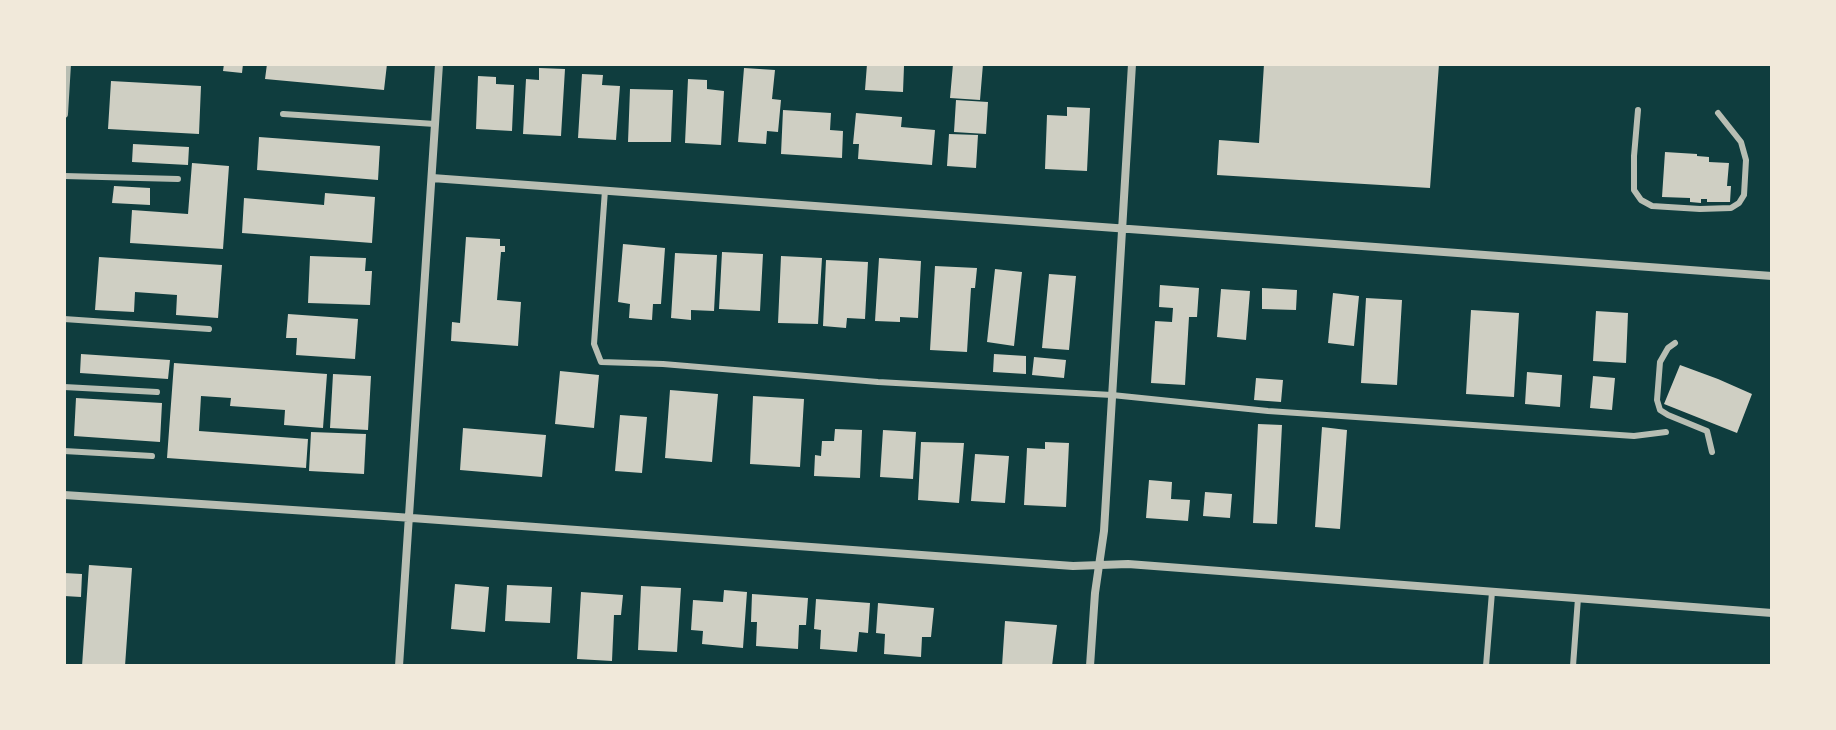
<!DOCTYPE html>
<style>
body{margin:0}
#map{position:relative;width:1836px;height:730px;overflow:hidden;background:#0f3d3e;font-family:"Source Sans 3",sans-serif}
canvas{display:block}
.frame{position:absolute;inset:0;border:66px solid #f1e9da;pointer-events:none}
</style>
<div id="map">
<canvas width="1836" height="730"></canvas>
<div class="frame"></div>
</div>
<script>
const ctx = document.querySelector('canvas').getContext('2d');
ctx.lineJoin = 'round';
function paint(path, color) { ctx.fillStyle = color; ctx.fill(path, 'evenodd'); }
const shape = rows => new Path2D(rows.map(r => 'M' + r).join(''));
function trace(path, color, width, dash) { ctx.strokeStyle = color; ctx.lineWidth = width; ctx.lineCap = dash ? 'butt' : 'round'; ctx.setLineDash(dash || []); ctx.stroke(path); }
const building = shape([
 [224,64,243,64,242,73,223,71],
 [267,64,387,64,384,90,265,79],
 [867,64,904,66,903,92,865,90],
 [953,64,983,64,980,100,950,98],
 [1264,64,1439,64,1430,188,1217,175,1219,140,1259,143],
 [539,68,565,69,561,136,523,134,526,79,539,80],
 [744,68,775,70,772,99,781,100,778,132,767,131,766,144,738,142],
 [582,74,603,75,602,85,620,86,616,140,578,138],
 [478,76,496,77,496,84,514,85,512,131,476,129],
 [688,79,707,80,707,89,724,91,721,145,685,143],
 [111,81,201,86,199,134,108,129],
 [630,89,673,90,671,142,628,142],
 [956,100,988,102,986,134,954,132],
 [1067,107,1090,108,1087,171,1045,169,1047,115,1067,116],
 [783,110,831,113,830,130,843,131,842,158,781,154],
 [856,113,902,117,901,127,935,130,932,165,858,159,859,144,853,144],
 [949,134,978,135,976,168,947,166],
 [259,137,380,146,378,180,257,170],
 [133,144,189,147,188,165,132,162],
 [1665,152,1697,154,1697,156,1709,157,1709,162,1729,163,1727,186,1731,186,1730,202,1707,202,1707,199,1701,199,1701,203,1690,202,1690,198,1662,197],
 [192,163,229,166,223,249,130,243,132,210,188,214],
 [114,186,150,188,150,205,112,203],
 [325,193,375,197,372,243,242,233,244,198,324,205],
 [466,237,500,239,500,246,505,246,505,252,501,252,497,300,521,302,518,346,451,341,452,322,460,323],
 [623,244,665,248,661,304,653,304,652,320,629,318,630,304,618,302],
 [722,252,763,254,760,311,719,309],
 [675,253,717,255,714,311,691,310,691,320,671,318],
 [310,256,366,258,365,271,372,271,370,305,308,303],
 [781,256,822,258,818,324,778,323],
 [99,257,222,265,218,318,176,315,177,295,135,292,134,312,95,310],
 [879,258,921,261,918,318,900,317,900,322,875,321],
 [826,260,868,262,865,319,847,318,846,328,823,326],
 [935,266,977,268,975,288,971,288,967,352,930,350],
 [995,269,1022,272,1014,346,987,342],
 [1049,274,1076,276,1069,350,1042,348],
 [1160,285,1199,288,1197,317,1189,317,1185,385,1151,383,1155,321,1172,322,1173,308,1159,307],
 [1262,288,1297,290,1296,310,1262,309],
 [1221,289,1250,291,1246,340,1217,337],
 [1333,293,1359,296,1354,346,1328,343],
 [1366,298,1402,300,1397,385,1361,383],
 [1471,310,1519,313,1514,397,1466,394],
 [1596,311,1628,313,1626,363,1593,361],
 [288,314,358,319,355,359,296,355,297,338,286,338],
 [81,354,170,360,168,379,80,373],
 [994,354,1026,356,1026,374,993,372],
 [1034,357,1066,360,1064,378,1032,375],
 [174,363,327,374,323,428,284,425,285,410,230,406,231,398,201,396,199,431,308,439,306,468,167,458],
 [1680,365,1718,379,1752,394,1737,433,1664,404],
 [560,371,599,375,594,428,555,424],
 [1527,372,1562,375,1560,407,1525,404],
 [333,374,371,376,368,430,330,428],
 [1593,376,1615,378,1612,410,1590,408],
 [1256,378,1283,380,1281,402,1254,400],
 [670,390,718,394,712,462,665,458],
 [753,396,804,399,800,467,750,464],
 [76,398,162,403,160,442,74,436],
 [620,415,647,417,642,473,615,471],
 [1258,424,1282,425,1277,524,1253,523],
 [1322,427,1347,430,1340,529,1315,527],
 [463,428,546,435,542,477,460,470],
 [835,429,862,430,860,478,814,476,815,455,821,456,822,441,834,441],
 [883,430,916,432,913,479,880,477],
 [311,432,366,434,364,474,309,471],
 [921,442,964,443,959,503,918,500],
 [1045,442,1069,443,1066,507,1024,505,1027,448,1045,449],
 [975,454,1009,456,1005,503,971,501],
 [1149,480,1172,482,1171,499,1190,500,1188,521,1146,518],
 [1205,492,1232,494,1230,518,1203,516],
 [89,565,132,568,125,666,82,666],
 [64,573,82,574,81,597,64,596],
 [455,584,489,587,485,632,451,629],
 [507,585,552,587,550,623,505,621],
 [641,586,681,588,677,652,638,650],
 [724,590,747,592,743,648,702,644,703,631,691,630,693,600,723,602],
 [581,592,623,595,621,615,614,615,612,661,577,659],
 [752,594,808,598,806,625,799,625,798,649,756,646,757,622,751,622],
 [816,599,870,603,868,633,859,632,857,652,820,649,821,630,814,629],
 [878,603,934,608,931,637,922,637,921,657,884,654,885,634,876,633],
 [1005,621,1057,625,1052,666,1002,666]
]);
const service = shape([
 [1638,110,1634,156,1634,190,1641,200,1652,206,1700,209,1731,208,1739,203,1744,195,1746,160,1741,142,1718,113],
 [283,114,435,124],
 [64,176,178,179],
 [605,190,594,344,601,362,663,364,878,382,1112,395,1268,411,1634,436,1666,432],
 [64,319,209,329],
 [1675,343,1668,348,1660,362,1657,400,1660,410,1668,415,1707,431,1712,452],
 [64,387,157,392],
 [64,451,152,456],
 [1486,666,1492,592],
 [1573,666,1578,598]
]);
const minor = shape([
 [64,114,67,64],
 [432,178,1772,276],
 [64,495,384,516,1073,566,1128,564,1772,613],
 [399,666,439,64],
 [1090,666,1095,593,1104,531,1132,64]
]);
paint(building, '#cfcfc3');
trace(service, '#b8beb3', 6);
trace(minor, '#b8beb3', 8);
</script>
